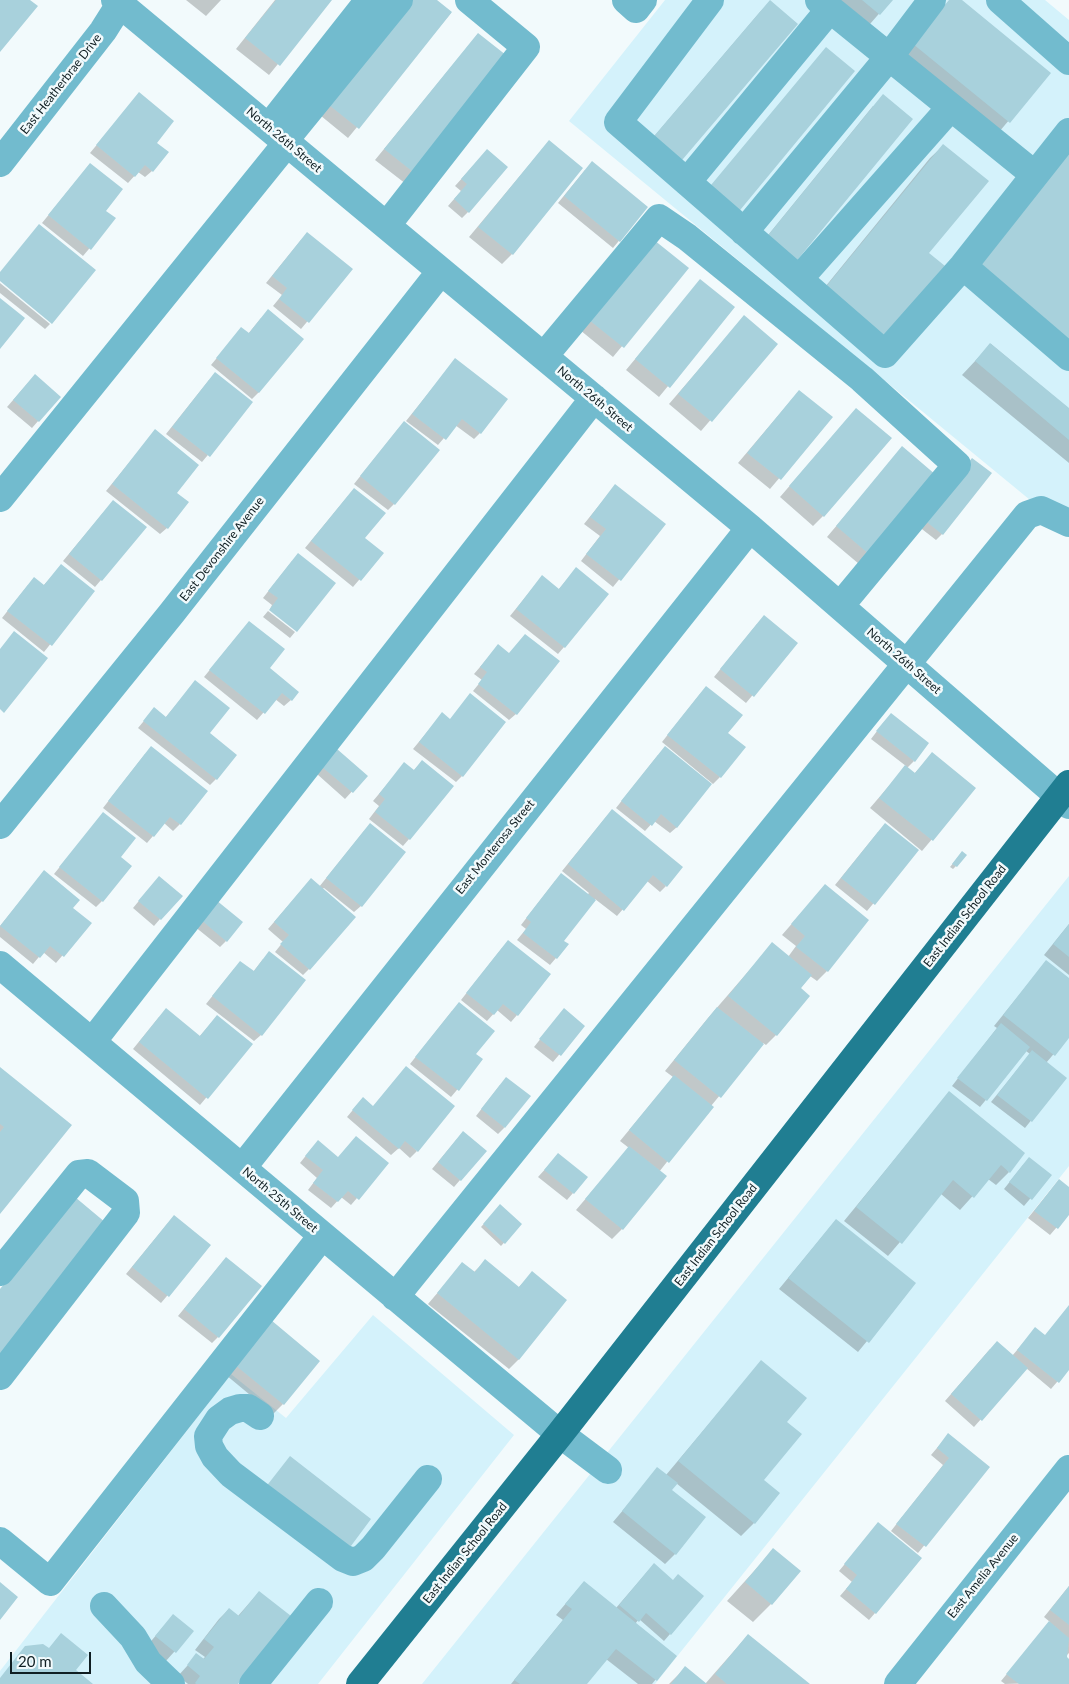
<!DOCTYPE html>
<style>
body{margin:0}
#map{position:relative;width:1069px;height:1684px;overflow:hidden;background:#f2fafc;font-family:Lato,sans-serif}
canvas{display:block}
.scale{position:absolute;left:10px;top:1652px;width:81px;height:22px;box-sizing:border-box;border:2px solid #0f1e22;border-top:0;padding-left:6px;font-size:15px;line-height:18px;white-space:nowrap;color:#0f1e22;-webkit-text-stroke:4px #f2fafc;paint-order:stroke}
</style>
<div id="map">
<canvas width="1069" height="1684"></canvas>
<div class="scale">20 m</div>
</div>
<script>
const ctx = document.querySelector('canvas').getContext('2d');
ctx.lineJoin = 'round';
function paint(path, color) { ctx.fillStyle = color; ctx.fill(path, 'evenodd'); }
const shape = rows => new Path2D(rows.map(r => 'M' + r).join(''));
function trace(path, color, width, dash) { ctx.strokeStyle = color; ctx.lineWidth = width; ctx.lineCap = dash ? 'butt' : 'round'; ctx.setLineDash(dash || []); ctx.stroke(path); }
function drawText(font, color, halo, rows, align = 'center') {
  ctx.font = font + ' Lato,sans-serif'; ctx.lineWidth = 5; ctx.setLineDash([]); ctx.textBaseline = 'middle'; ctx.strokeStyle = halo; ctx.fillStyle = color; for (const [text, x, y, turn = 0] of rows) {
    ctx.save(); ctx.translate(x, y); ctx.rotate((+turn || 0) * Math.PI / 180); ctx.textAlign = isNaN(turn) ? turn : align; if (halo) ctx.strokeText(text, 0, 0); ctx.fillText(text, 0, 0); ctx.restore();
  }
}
const built = shape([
 [665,0,1045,0,1069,20,1069,532,569,121],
 [1069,876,1069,1166,655,1684,422,1684],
 [373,1315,514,1435,318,1684,0,1684,0,1671,231,1374,286,1418]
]);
const shadow = shape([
 [186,0,221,0,206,16],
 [275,0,330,0,269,75,236,49],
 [435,0,451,13,348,138,315,111],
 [840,0,891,0,870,24],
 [950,0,960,0,1049,73,999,132,904,55],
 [770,2,797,24,640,153,760,12],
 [478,34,406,184,375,160],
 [139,94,152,171,145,177,138,172,128,183,90,153],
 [873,106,911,119,756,250],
 [549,141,512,254,502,264,469,237],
 [944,145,928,253,812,303,930,158],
 [481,157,468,212,462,218,448,206,461,191,455,186],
 [90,164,104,211,114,219,83,256,42,223],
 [585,170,646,208,613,248,558,203],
 [301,240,351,269,301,329,273,306,282,295,266,283],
 [645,252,687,268,613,357,580,330],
 [700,281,733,307,659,397,626,370],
 [0,283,50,324,45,329,0,293],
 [744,317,776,344,701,431,669,404],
 [261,318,259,392,252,399,211,365,235,336,248,334],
 [991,344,1069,409,1069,463,962,375],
 [455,360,480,433,474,439,455,425,438,445,406,421],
 [209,380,252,402,202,462,166,434],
 [28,383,59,397,32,428,7,407],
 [799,391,831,417,770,489,738,463],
 [856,409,823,516,813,526,780,497],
 [398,429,394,504,388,510,354,484],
 [155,431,176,493,167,528,160,534,106,491],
 [902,448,934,475,859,564,827,537],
 [965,466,942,534,936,540,918,526],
 [609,493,664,524,613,587,581,561,600,536,584,524],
 [348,496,364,538,382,553,353,587,305,548],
 [113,501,145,528,95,587,63,561],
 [292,561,297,630,270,609,272,605,263,598],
 [61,566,93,591,44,652,2,618,28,585,43,586],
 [576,569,564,647,558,654,510,616,536,584,558,590],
 [268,611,295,632,290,638,263,617],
 [757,624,796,643,746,703,714,677],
 [243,629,291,700,284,706,275,699,257,720,204,677],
 [498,646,509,654,516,714,509,720,473,691,482,680,474,674],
 [195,682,208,733,216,779,210,785,138,728,148,716,165,718],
 [700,694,726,733,720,777,713,784,662,742],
 [442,714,462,776,456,782,413,749],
 [884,722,914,761,907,768,914,774,932,754,975,788,922,851,870,808,906,766,871,739],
 [145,754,180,824,173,831,164,823,147,843,103,808],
 [658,755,677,827,670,833,654,821,645,831,616,808],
 [331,757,366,776,345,799,317,774],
 [422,762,409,839,403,846,369,819,379,806,373,801,404,764,413,771],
 [606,817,666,886,660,892,647,881,617,916,595,899,563,941,567,945,550,965,517,940,526,929,521,925,555,881,587,895,589,893,562,871],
 [97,821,119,858,102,901,96,907,54,874],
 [364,831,361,906,354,912,324,888,322,889,309,969,303,975,275,952,283,942,268,929,305,886,319,887],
 [878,832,917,851,867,911,835,885],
 [959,856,956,866,953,869,950,867],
 [38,879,90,923,56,963,43,952,33,964,0,937,0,926],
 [153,884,160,919,154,926,133,908],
 [816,896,868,920,827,971,817,981,810,976,800,989,776,1035,766,1045,763,1043,711,1106,659,1172,622,1229,612,1239,576,1210,629,1148,620,1141,673,1077,665,1071,708,1018,772,944,788,957,796,946,782,935],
 [216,901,226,941,220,947,194,926],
 [1069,924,1069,975,1044,955],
 [502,948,517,1015,511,1022,497,1010,487,1021,461,1000],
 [263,959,261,1035,254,1041,206,1004,234,969,253,972],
 [1046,962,1069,980,1069,1036,1046,1063,1065,1078,1025,1128,991,1102,1030,1054,1026,1051,980,1107,952,1086,997,1028,994,1026],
 [452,1011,475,1054,482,1060,451,1097,410,1064],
 [159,1017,199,1037,211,1023,251,1044,200,1105,133,1049],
 [558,1017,583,1026,553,1062,534,1047],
 [0,1068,70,1125,0,1212],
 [500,1085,504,1128,498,1134,476,1116],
 [949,1093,1009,1172,996,1185,988,1179,960,1210,941,1194,888,1256,844,1221],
 [357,1105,373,1107,417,1151,410,1158,399,1148,391,1155,347,1117],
 [457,1139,485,1151,454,1187,432,1169],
 [312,1148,338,1158,387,1163,351,1205,341,1197,331,1208,308,1190,317,1178,300,1163],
 [558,1155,573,1193,567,1200,538,1177],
 [1023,1165,1050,1175,1024,1206,1004,1189],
 [1059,1180,1069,1188,1069,1213,1050,1235,1028,1218],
 [500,1206,521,1224,501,1246,481,1227],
 [836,1220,914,1284,858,1352,779,1289],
 [168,1223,210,1245,161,1303,126,1274],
 [485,1261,518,1288,532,1273,519,1359,509,1369,428,1304,462,1264,473,1273],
 [220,1265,218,1337,212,1343,178,1316],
 [1069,1307,1069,1368,1051,1389,1026,1368,974,1427,945,1401,990,1349,1012,1356,1035,1329,1044,1337],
 [261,1332,283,1404,273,1414,226,1375],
 [761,1362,785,1422,763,1480,754,1523,741,1536,676,1483,670,1490,675,1554,665,1564,613,1522,658,1469,666,1475],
 [948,1435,988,1467,918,1553,891,1531,943,1465,931,1455],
 [878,1524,875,1613,869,1620,840,1596,852,1582,839,1571],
 [773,1550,771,1604,753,1622,727,1601],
 [648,1571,670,1634,664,1641,639,1619,635,1624,675,1656,652,1684,638,1684,606,1659,586,1684,511,1684,563,1620,556,1615,584,1582,616,1608],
 [1069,1586,1069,1653,1065,1657,1069,1660,1069,1682,1005,1684,1001,1681,1050,1622,1044,1617],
 [259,1592,237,1684,188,1684,178,1676,197,1655,203,1659,205,1657,195,1650,219,1619,229,1609,238,1616],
 [164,1626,192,1632,165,1662,146,1647],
 [748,1635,808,1684,669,1684,685,1668,705,1684]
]);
const building = shape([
 [0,0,30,0,38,6,0,52],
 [276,0,332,0,280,66,245,38],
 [406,0,437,0,452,12,359,129,324,101],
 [770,0,798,24,677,166,649,142],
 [862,0,893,0,880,15],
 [949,0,962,0,1051,73,1010,123,913,44],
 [478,33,511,59,417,175,384,149],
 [826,47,855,71,736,215,706,191],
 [139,92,174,121,157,143,169,152,153,172,145,165,135,177,96,145],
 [883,94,913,119,794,264,765,239],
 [549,140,583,168,513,255,478,227],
 [943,144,989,181,929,253,945,266,885,339,824,289],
 [487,149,508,167,469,213,454,199,467,184,461,179],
 [1069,152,1069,340,977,261],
 [592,161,648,207,620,242,564,196],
 [90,163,123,189,106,211,116,218,91,250,48,215],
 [39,224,96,270,52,324,0,281,0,272],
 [307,232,353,269,309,323,279,299,287,288,272,276],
 [654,240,689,268,624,348,589,320],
 [700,279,735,307,670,388,635,359],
 [0,298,25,318,0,349],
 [268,309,304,339,259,393,216,358,241,327,249,333],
 [744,315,778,344,712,422,678,394],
 [990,343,1069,408,1069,440,975,361],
 [455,358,508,399,481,434,462,419,446,440,412,414],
 [215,372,253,402,210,457,172,427],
 [35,374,61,397,39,422,13,400],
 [799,390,833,417,781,480,747,453],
 [856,408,892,438,824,517,789,486],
 [404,421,440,450,395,505,360,476],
 [155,429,199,465,177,493,189,502,168,529,112,484],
 [902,446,936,475,870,555,836,526],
 [972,458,992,473,943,535,923,519],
 [615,484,666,524,621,581,586,554,606,529,590,517],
 [354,488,386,513,365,538,384,553,361,581,311,541],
 [113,500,147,527,102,581,69,554],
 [298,553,336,583,297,632,269,610,278,598,268,591],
 [61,564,95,591,52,646,7,611,34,577,44,585],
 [576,567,609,594,565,648,516,609,542,575,559,589],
 [764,615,798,643,754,697,720,669],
 [249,621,285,649,270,668,299,692,292,701,282,693,265,714,209,670],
 [14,631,48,658,4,713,0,709,0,649],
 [525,634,560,661,517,715,478,684,487,672,480,667,498,644,509,653],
 [195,680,230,708,210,733,237,755,217,780,143,721,154,707,166,717],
 [706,686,743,715,728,733,746,747,721,778,667,735],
 [470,693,506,722,463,777,419,742,442,712,450,719],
 [891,713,929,743,915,762,876,731],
 [151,746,208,791,181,825,170,817,154,837,108,801],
 [665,746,712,784,677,828,661,814,652,826,621,801],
 [337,749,368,776,353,793,322,767],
 [932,752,976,788,933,841,879,798,905,765,915,773],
 [422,760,454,786,410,840,375,812,385,799,379,794,404,762,414,770],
 [612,809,683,867,667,887,653,875,624,911,568,864],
 [103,812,136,838,121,857,132,866,103,902,59,867],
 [370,823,406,852,362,907,326,878],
 [885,823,919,850,875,905,841,878],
 [962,851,967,855,957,867,952,864],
 [44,870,80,900,73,908,92,923,64,957,50,946,40,958,0,926],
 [561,873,596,900,564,941,569,944,557,959,523,933,531,922,526,918],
 [159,876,183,896,161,920,138,901],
 [311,878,356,917,310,970,280,944,289,935,274,922],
 [825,884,869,920,828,972,796,947,805,936,791,924],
 [216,900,243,922,227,942,200,919],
 [1069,924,1069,957,1053,944],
 [508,940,551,974,518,1016,503,1004,494,1015,466,993],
 [772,942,812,975,801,988,810,996,777,1036,728,996],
 [269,951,306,980,262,1036,212,996,240,961,254,971],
 [1046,960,1069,978,1069,1038,1055,1056,1003,1015],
 [459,1002,495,1031,476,1054,483,1059,459,1091,415,1057],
 [717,1007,764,1044,721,1098,674,1060],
 [166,1008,200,1036,217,1015,253,1044,208,1099,139,1042],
 [564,1008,585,1026,561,1056,539,1039],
 [1001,1023,1030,1047,987,1101,957,1078],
 [1032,1050,1067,1078,1032,1122,997,1095],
 [406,1066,455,1106,418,1152,405,1141,399,1149,352,1110,363,1097,373,1106],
 [0,1067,72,1125,0,1214,0,1132,4,1127,0,1124],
 [674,1075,714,1107,669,1163,629,1130],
 [506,1077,531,1096,505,1128,481,1109],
 [949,1091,1025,1153,1010,1173,1001,1165,974,1198,953,1180,902,1244,856,1207],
 [463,1131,487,1151,461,1181,438,1162],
 [356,1136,389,1163,359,1200,348,1191,338,1202,313,1183,323,1170,305,1156,318,1140,338,1157],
 [629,1146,667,1176,623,1230,585,1199],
 [558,1153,588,1177,574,1194,544,1170],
 [1029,1157,1052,1175,1032,1200,1009,1182],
 [1059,1179,1069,1187,1069,1215,1058,1229,1034,1211],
 [75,1197,112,1228,0,1366,0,1289],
 [500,1204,522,1224,505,1244,483,1224],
 [174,1215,211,1245,169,1297,132,1267],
 [836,1219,916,1283,869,1343,788,1278],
 [226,1257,262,1286,219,1338,184,1309],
 [485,1259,519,1287,532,1271,567,1300,519,1360,437,1293,462,1262,475,1272],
 [1069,1305,1069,1370,1059,1383,1017,1350,1035,1327,1045,1335],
 [271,1320,320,1361,284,1405,235,1365],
 [997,1341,1028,1368,982,1421,951,1394],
 [761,1360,807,1398,787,1422,802,1434,764,1480,780,1493,755,1524,678,1461],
 [948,1433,990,1467,926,1547,896,1524,949,1458,937,1448],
 [290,1456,371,1519,348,1550,265,1488],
 [657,1467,678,1483,672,1490,706,1517,676,1555,622,1511],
 [878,1522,922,1558,876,1614,846,1589,857,1575,844,1564],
 [773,1548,801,1571,772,1605,745,1582],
 [654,1563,673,1580,678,1574,704,1596,671,1635,646,1613,639,1622,619,1605],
 [584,1581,677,1656,657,1681,616,1649,587,1684,520,1684,514,1680,572,1609,565,1604],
 [0,1582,18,1597,0,1620],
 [1069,1586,1069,1625,1050,1610],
 [259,1591,291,1616,238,1684,196,1684,195,1683,200,1676,187,1665,196,1653,204,1659,214,1647,204,1639,229,1608,239,1616],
 [173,1614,194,1631,176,1653,155,1636],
 [1049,1621,1069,1638,1067,1657,1069,1659,1069,1684,1019,1684,1006,1674],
 [61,1633,88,1655,76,1670,93,1684,0,1684,0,1678,25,1646,43,1644,49,1648],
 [748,1634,810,1684,727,1684,715,1674],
 [685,1666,707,1684,671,1684]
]);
const minor = shape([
 [115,0,750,528,1069,805],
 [626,0,636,9,643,0],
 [710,0,618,122,885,354,963,266,1069,132],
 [819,0,1035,175],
 [1000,0,1069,61],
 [269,127,369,0],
 [285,140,399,0],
 [0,163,103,31,120,4],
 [687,182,830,9],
 [387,225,526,47,469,0],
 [744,232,889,57,932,0],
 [963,266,1069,357],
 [799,279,951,107],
 [544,356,659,218,687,237,862,379,957,465,840,606],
 [0,498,287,143],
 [0,825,171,614,441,271],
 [0,965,421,1318,560,1434,608,1470],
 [92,1042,594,398],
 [242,1168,750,528],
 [0,1272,79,1174,88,1173,125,1201,126,1213,0,1376],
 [395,1297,1027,515,1041,510,1069,523],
 [260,1416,248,1408,240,1408,230,1411,219,1419,208,1436,209,1446,215,1457,231,1474,343,1558,353,1562,363,1558,373,1548,428,1479],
 [0,1541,50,1582,322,1236],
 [104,1606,133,1637,148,1662,171,1684],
 [253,1684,319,1602],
 [898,1684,1069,1469]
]);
const major = shape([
 [360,1684,560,1434,1069,784]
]);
const streetNames = [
 ["East Heatherbrae Drive",61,84,-52],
 ["North 26th Street",284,140,40],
 ["North 26th Street",595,399,40],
 ["East Devonshire Avenue",222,549,-52],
 ["North 26th Street",904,661,41],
 ["East Monterosa Street",495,847,-51],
 ["East Indian School Road",965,916,-52],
 ["North 25th Street",280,1200,40],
 ["East Indian School Road",716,1235,-52],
 ["East Indian School Road",465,1553,-51],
 ["East Amelia Avenue",983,1576,-51]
];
paint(built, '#d4f2fb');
paint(shadow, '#0003');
paint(building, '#a8d1dc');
trace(minor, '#72bbce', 28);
trace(major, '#207e92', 28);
drawText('12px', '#0f1e22', '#f2fafc', streetNames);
</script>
